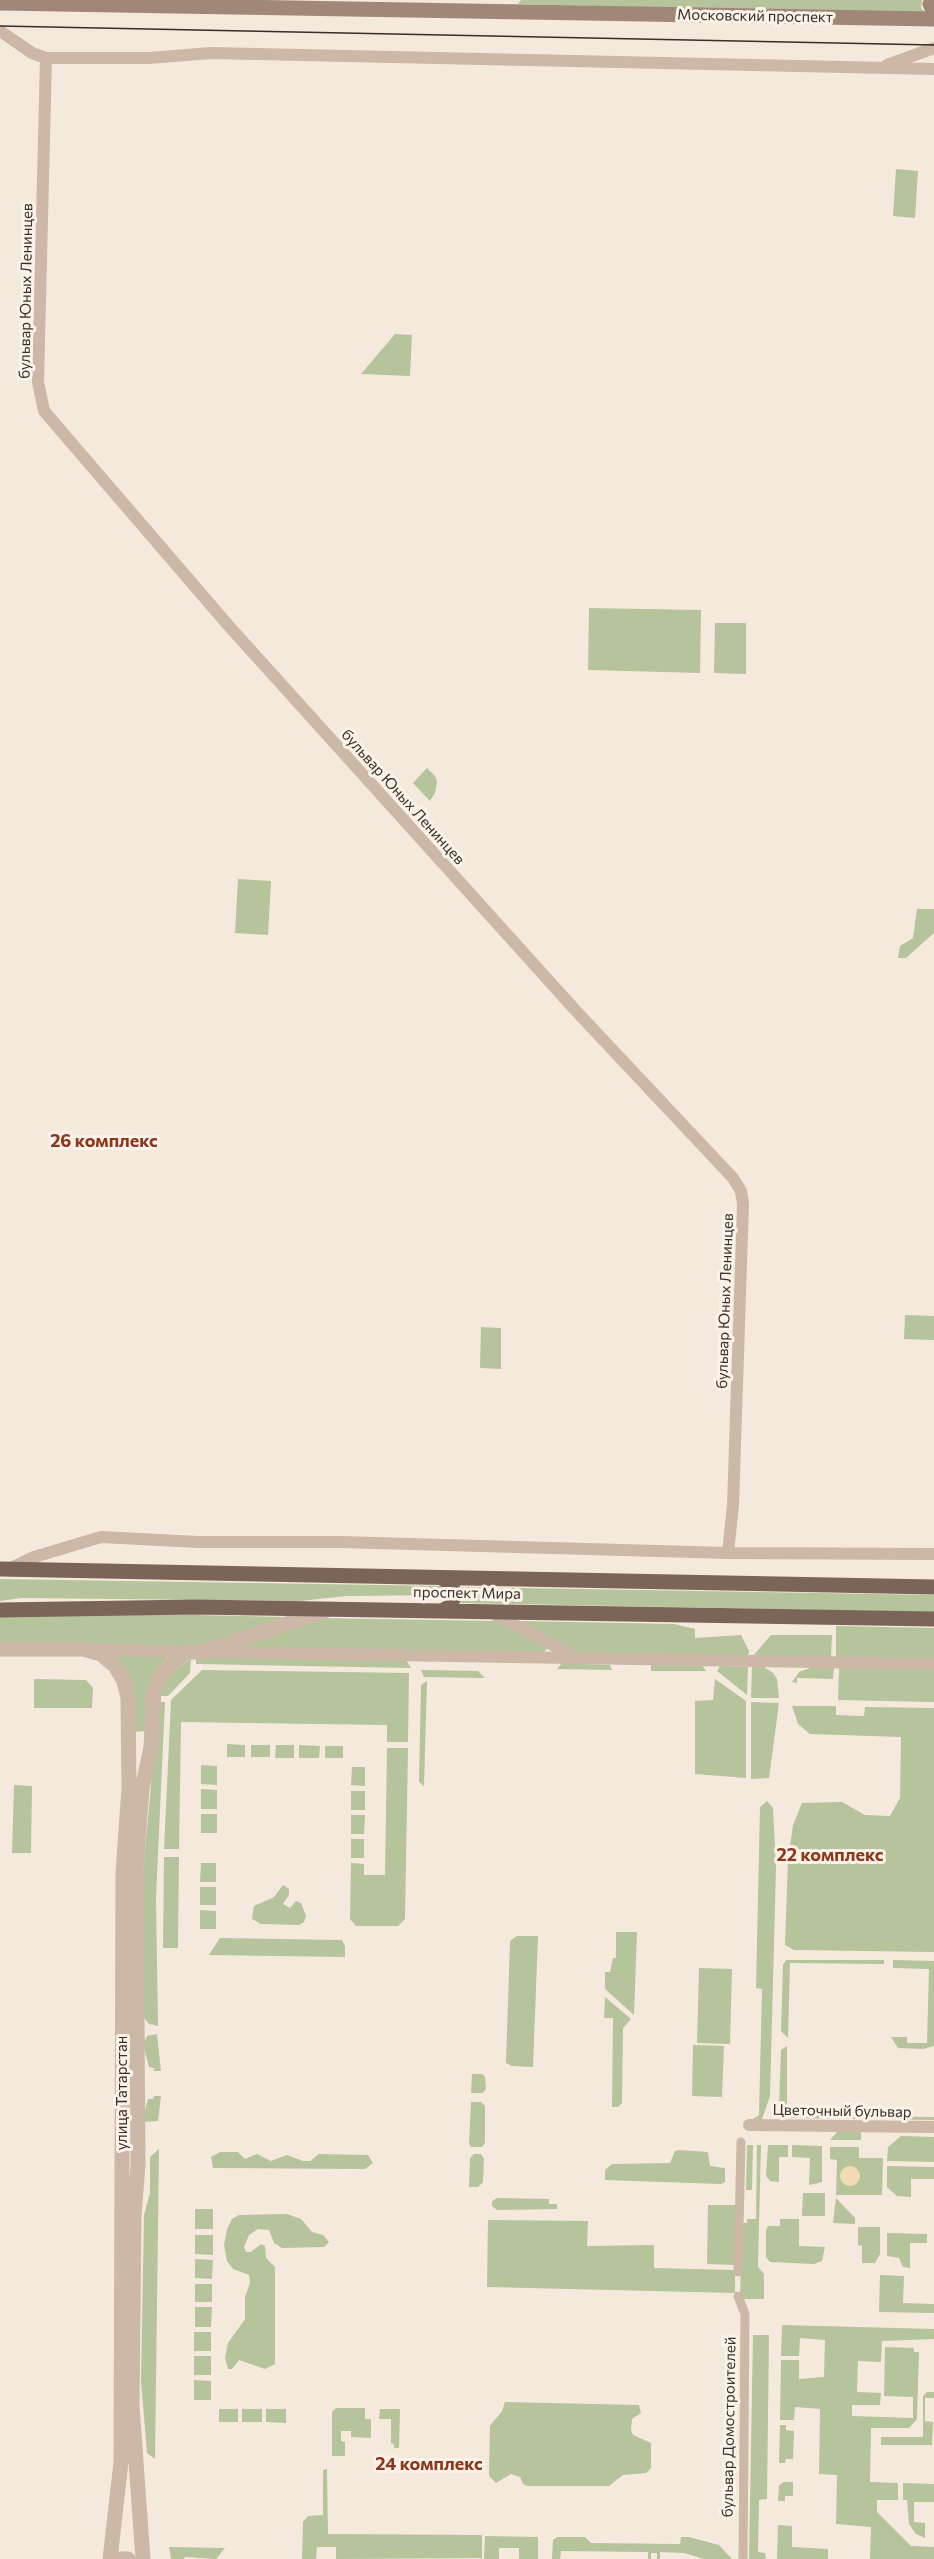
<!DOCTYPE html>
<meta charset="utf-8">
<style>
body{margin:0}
canvas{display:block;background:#f4e9dc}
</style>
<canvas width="934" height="2559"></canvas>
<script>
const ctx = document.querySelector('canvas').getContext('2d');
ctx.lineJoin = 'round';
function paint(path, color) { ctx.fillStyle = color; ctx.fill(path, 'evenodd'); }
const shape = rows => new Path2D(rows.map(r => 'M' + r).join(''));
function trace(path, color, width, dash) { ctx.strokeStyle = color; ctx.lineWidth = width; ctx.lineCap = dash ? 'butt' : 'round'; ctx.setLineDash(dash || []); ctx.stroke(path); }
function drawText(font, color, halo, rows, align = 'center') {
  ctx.font = font + ' Commissioner,sans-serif'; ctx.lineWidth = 6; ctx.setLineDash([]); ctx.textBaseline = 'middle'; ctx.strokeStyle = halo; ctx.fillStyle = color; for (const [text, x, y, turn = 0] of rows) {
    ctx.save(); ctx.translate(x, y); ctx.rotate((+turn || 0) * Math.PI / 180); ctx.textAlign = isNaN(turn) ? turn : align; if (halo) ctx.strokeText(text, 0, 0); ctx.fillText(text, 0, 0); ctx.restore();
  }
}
const green = shape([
 [521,0,922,0,921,8,927,14,518,4],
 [896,169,918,171,915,218,893,216],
 [395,334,412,335,410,376,361,374],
 [589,608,701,610,700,673,588,670],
 [715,623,746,623,746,674,714,673],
 [427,768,435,776,437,782,435,793,430,801,413,783],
 [238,879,271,881,268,935,235,933],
 [917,909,934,909,934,933,906,958,898,958,900,946,913,938],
 [905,1315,934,1316,934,1340,904,1339],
 [481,1327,501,1328,501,1369,480,1368],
 [0,1579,444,1586,449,1595,347,1596,300,1601,22,1598,0,1601],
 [462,1587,934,1595,934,1612,460,1603],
 [47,1613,195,1615,286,1617,199,1647,0,1644,0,1617],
 [317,1618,497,1621,547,1648,544,1652,233,1647],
 [520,1621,674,1624,695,1629,695,1638,741,1635,749,1651,748,1656,579,1654],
 [836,1626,934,1628,934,1660,836,1658],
 [771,1635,832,1635,831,1658,753,1656],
 [112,1654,169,1656,162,1663,146,1731,134,1732],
 [196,1657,406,1660,411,1668,196,1664],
 [191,1658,190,1673,168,1696,159,1696,167,1678],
 [562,1663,610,1665,612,1670,557,1669],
 [651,1664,702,1665,706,1671,651,1671],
 [720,1666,748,1667,747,1695,717,1671],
 [752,1667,764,1667,773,1673,777,1679,779,1698,751,1698],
 [810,1668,834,1668,833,1679,797,1678,797,1683,792,1682,799,1672],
 [839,1668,934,1669,934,1702,838,1700],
 [202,1670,409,1673,408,1742,387,1742,387,1725,181,1722,179,1849,164,1849,171,1700],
 [421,1670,478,1671,485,1678,424,1677],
 [34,1679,86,1680,93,1688,92,1708,34,1708],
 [715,1679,746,1701,746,1778,695,1774,695,1701,713,1700],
 [427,1681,424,1786,419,1782,421,1685],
 [159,1702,165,1702,156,1897,158,2026,149,2024,144,2018,143,1871],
 [751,1702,779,1703,769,1778,751,1779],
 [792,1706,836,1706,836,1715,864,1716,865,1707,934,1708,934,1952,794,1950,785,1945,788,1860,793,1825,802,1803,842,1802,865,1815,890,1816,900,1798,901,1737,810,1734,798,1724],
 [227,1744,245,1745,245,1757,227,1757],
 [251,1745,270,1745,270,1757,251,1757],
 [276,1745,294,1745,294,1758,275,1758],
 [299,1745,320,1746,319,1758,299,1758],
 [325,1746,343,1746,343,1758,325,1758],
 [387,1748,408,1748,405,1919,398,1926,356,1926,350,1919,351,1863,364,1864,364,1875,385,1875],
 [201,1765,217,1766,217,1785,201,1784],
 [352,1767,365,1767,365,1786,351,1785],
 [14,1785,32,1786,31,1853,12,1853],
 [201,1789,217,1790,217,1809,201,1809],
 [351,1791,365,1791,365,1810,351,1810],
 [767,1801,773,1808,776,1867,770,2096,761,2122,753,2121,753,2119,759,2115,762,1989,756,1988,760,1807],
 [201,1814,217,1814,217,1833,201,1833],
 [351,1815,365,1815,364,1834,351,1834],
 [351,1839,364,1839,364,1858,351,1858],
 [164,1857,179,1857,178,1948,163,1948],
 [201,1863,216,1863,216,1882,200,1882],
 [283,1885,289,1889,289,1895,283,1904,290,1908,296,1901,301,1903,306,1916,304,1922,299,1925,261,1924,252,1919,254,1906,274,1897],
 [200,1887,216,1887,216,1905,200,1905],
 [200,1910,216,1911,216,1929,200,1929],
 [616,1932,637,1932,634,2015,605,1989,605,1972,610,1972,613,1958,616,1958],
 [517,1936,538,1936,533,2067,512,2066,506,2063,510,1941],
 [220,1938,342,1940,345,1946,345,1957,209,1955],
 [786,1960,884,1960,884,1964,790,1963,788,2038,781,2031,783,1965],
 [893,1960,934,1961,934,2046,923,2049,898,2048,891,2037,907,2037,907,2043,927,2043,929,1969,893,1968],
 [699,1968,732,1969,730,2044,697,2043],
 [605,1997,631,2019,623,2028,622,2103,618,2107,612,2107,613,2018,604,2018],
 [157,2034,161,2071,154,2071,154,2068,149,2067,143,2044,147,2036],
 [693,2045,724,2046,722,2097,692,2096],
 [787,2046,787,2115,934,2117,934,2120,786,2118,779,2106,781,2050],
 [472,2074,482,2074,485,2077,486,2089,483,2093,471,2093],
 [154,2096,161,2096,158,2121,142,2122,148,2099,153,2099],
 [471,2102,481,2102,485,2106,485,2143,482,2147,471,2147,469,2144],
 [861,2130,861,2140,830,2140,838,2131],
 [901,2136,934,2137,934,2162,887,2161,888,2147],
 [747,2145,753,2145,752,2190,746,2190],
 [757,2145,761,2145,758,2267,764,2274,764,2299,740,2299,742,2223,747,2223,747,2219,756,2219],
 [768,2145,788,2145,788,2157,779,2157,779,2182,770,2181,766,2176],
 [792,2145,822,2146,822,2182,809,2185,810,2158,792,2157],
 [830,2147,859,2147,859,2158,883,2158,882,2195,836,2195,837,2160,830,2159],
 [159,2149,155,2459,147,2453,141,2381,144,2215,150,2193,150,2157],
 [679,2150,708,2152,710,2166,725,2168,725,2182,721,2184,605,2180,605,2170,612,2164,670,2163,675,2151],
 [220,2152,238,2152,245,2159,257,2154,271,2161,287,2155,303,2161,310,2161,319,2154,368,2155,373,2163,365,2169,213,2168,211,2157],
 [474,2154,481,2154,484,2159,483,2182,478,2187,469,2187,470,2158],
 [887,2166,934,2167,934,2179,911,2179,911,2197,897,2196,887,2187],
 [803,2193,825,2193,825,2216,802,2216],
 [497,2198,549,2199,549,2204,557,2204,557,2209,497,2210,492,2206,492,2201],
 [836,2198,855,2218,855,2224,833,2223],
 [708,2205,737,2205,735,2265,707,2264],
 [195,2209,213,2209,213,2229,195,2229],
 [287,2214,301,2219,312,2232,323,2235,329,2242,324,2247,282,2248,274,2243,269,2230,258,2229,249,2235,244,2247,246,2252,251,2252,261,2244,265,2246,266,2258,275,2267,275,2364,265,2369,239,2360,232,2369,228,2369,225,2358,228,2343,245,2319,245,2297,250,2283,249,2275,233,2269,227,2261,224,2245,227,2229,232,2219,239,2215],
 [780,2219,799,2219,799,2246,825,2247,822,2261,814,2264,770,2262,766,2257,766,2230,768,2226,780,2226],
 [488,2220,588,2221,587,2246,654,2245,654,2268,735,2270,735,2293,487,2287],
 [858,2227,880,2227,880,2254,875,2263,862,2263,862,2246,858,2245],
 [887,2233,927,2234,927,2243,910,2243,910,2268,903,2267,899,2258,887,2256],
 [195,2235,213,2235,213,2255,195,2254],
 [195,2259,213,2260,212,2279,195,2278],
 [880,2275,904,2276,903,2303,934,2304,934,2313,879,2312],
 [195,2284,212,2284,212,2302,195,2302],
 [195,2307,212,2307,211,2327,195,2327],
 [782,2325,934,2329,934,2339,882,2341,881,2362,858,2361,857,2392,881,2393,880,2405,852,2405,852,2416,913,2418,913,2397,884,2396,885,2347,914,2348,914,2352,919,2352,917,2419,909,2428,871,2428,870,2482,898,2483,898,2500,877,2500,877,2512,911,2546,934,2547,934,2559,870,2559,871,2527,836,2524,837,2475,819,2474,820,2409,795,2407,794,2420,780,2420,781,2360,799,2360,799,2379,824,2377,825,2340,800,2338,799,2356,781,2356],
 [194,2332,211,2332,211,2351,194,2351],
 [753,2335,769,2335,767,2499,759,2500,758,2552,765,2553,766,2559,749,2559],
 [194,2356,211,2356,211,2375,194,2375],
 [194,2380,211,2381,211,2400,194,2400],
 [927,2392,934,2392,934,2398,925,2398,925,2421,933,2422,932,2445,881,2445,881,2437,923,2437,923,2396],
 [505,2402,639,2405,641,2413,632,2419,631,2430,633,2435,651,2443,651,2468,646,2473,623,2475,609,2486,527,2486,523,2484,520,2477,511,2474,496,2483,489,2476,490,2426,502,2411],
 [336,2408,365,2408,365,2419,371,2419,371,2438,351,2437,351,2431,341,2431,341,2441,345,2442,345,2456,332,2456,332,2412],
 [219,2409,238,2409,238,2422,219,2422],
 [242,2409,262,2409,262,2422,242,2422],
 [266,2409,286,2409,286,2423,266,2422],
 [380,2409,400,2409,399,2448,394,2448,394,2444,391,2443,391,2419,379,2419],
 [780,2425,786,2425,786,2430,794,2431,793,2459,786,2459,785,2463,779,2463],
 [327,2469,328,2534,482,2535,482,2558,336,2559,336,2547,317,2547,316,2559,302,2559,303,2522,308,2516,323,2515,323,2470],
 [784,2482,793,2482,793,2496,785,2496,785,2501,778,2501,779,2485],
 [903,2483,934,2484,934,2502,914,2502,914,2522,925,2523,925,2538,916,2534,909,2524,907,2500,903,2500],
 [778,2525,792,2526,792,2547,828,2549,828,2559,777,2559],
 [485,2536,538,2537,538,2559,519,2559,519,2548,499,2548,499,2559,484,2559],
 [557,2537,585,2537,591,2543,680,2544,681,2537,689,2537,719,2545,732,2559,704,2559,684,2553,660,2552,660,2559,657,2559,657,2553,651,2553,651,2559,648,2559,648,2552,561,2551,560,2559,552,2559,553,2540],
 [169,2547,225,2548,216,2559,185,2557,184,2559,171,2559]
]);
const sand = shape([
 '840 2176a10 10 0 1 1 20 0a10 10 0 1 1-20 0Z'
]);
const pedestrian = shape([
 [738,2272,741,2142],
 [738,2296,745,2314,743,2559]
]);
const minor = shape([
 [0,31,32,53,46,58,149,58,211,53,934,69],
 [46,58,38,382,44,411,228,625,577,1012,733,1178,741,1191,743,1204,733,1505,728,1553],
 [887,65,934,48],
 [11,1568,34,1557,101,1537,198,1542,340,1542,728,1553,934,1554],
 [492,1613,577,1658],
 [93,1649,186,1652],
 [209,1652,934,1664],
 [749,2125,934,2127]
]);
const tertiary = shape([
 [0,1649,83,1649,101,1654,115,1666,124,1681,128,1698,129,1788,123,1873,121,2462,110,2559],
 [121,2559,128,2559],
 [143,2559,132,2406,134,2216,138,2165,136,1869,142,1789,151,1747,154,1689,164,1671,186,1652,202,1652,328,1610]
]);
const secondary = shape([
 [932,0,930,4,934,12],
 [0,3,934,19]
]);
const primary = shape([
 [0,1569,934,1587],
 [0,1610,196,1607,934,1619],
 [442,1611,450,1606,455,1595,451,1584,443,1579]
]);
const tram = shape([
 [0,26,934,45]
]);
const streetNames = [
 ["Московский проспект",755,16,1],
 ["бульвар Юных Ленинцев",26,291,-89],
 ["бульвар Юных Ленинцев",403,797,48],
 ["бульвар Юных Ленинцев",725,1301,-88],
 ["проспект Мира",467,1593,1],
 ["улица Татарстан",122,2093,-90],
 ["Цветочный бульвар",842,2111,1],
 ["бульвар Домостроителей",729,2427,-89]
];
const quarterNames = [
 ["26 комплекс",104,1141],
 ["22 комплекс",830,1855],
 ["24 комплекс",429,2464]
];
paint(green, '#b6c49b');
paint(sand, '#f1dbb0');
trace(pedestrian, '#cdb8a7', 9);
trace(minor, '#cdb8a7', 12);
trace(tertiary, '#cdb8a7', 15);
trace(secondary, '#a18778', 15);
trace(primary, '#7b6458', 15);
trace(tram, '#392d28', 1.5);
drawText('15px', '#392d28', '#fbf3e9', streetNames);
drawText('bold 18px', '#8d371c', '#fbf3e9', quarterNames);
</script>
